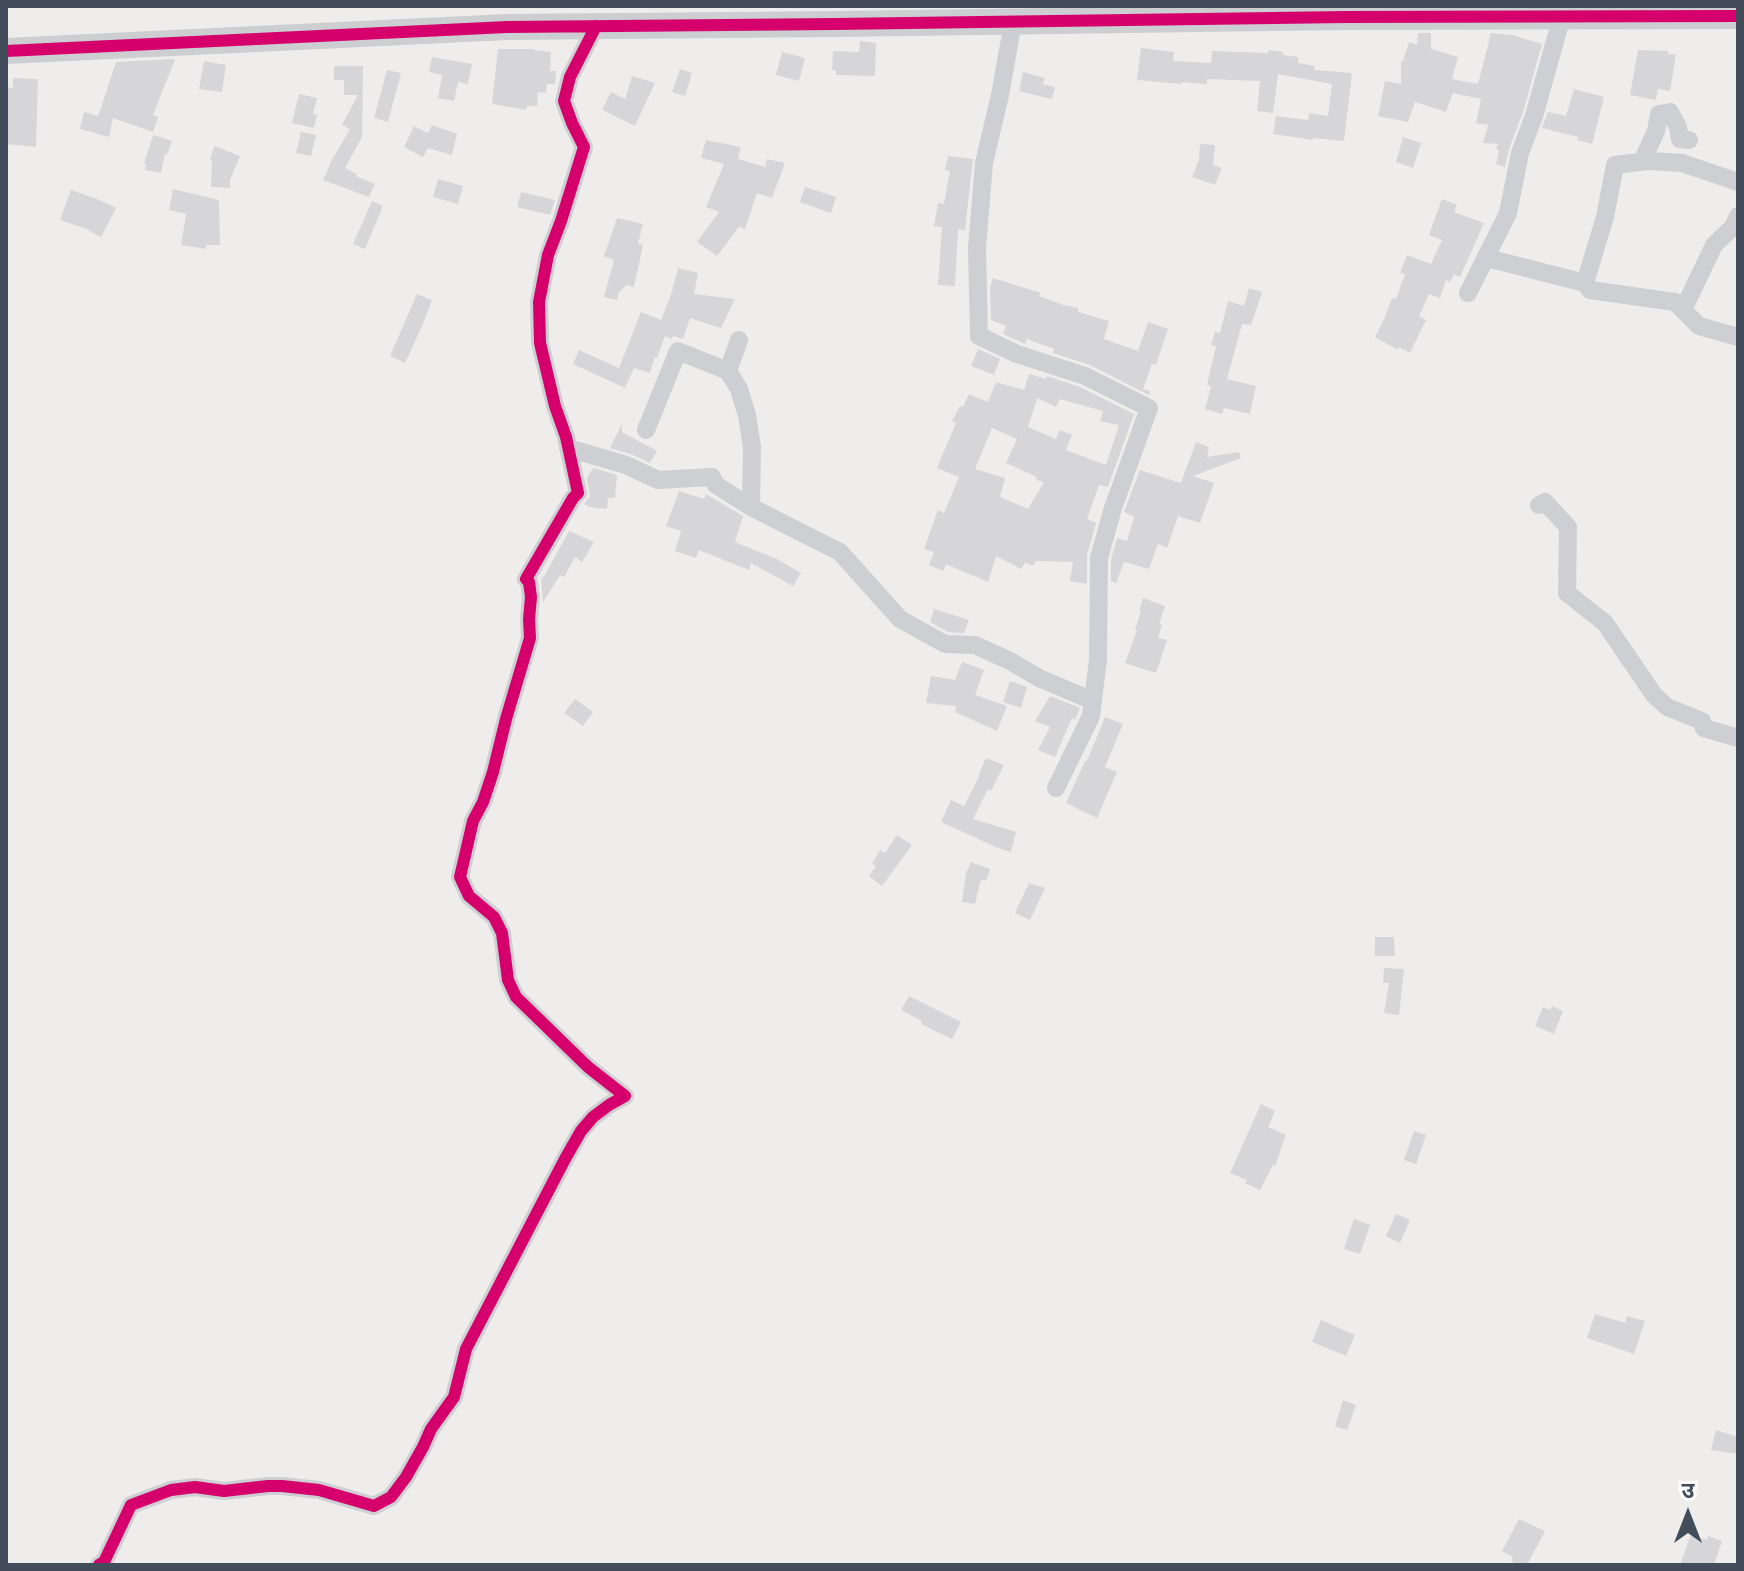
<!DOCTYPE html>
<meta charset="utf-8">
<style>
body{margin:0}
#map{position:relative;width:1744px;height:1571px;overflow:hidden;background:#eeedec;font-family:"Varela Round","Noto Sans Devanagari",sans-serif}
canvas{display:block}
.frame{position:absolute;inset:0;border:8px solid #424c5b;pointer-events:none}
.north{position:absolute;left:1648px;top:1475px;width:80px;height:80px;-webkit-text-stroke:6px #fff;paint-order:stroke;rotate:0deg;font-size:22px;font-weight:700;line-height:32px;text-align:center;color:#424c5b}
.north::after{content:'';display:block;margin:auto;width:28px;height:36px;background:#424c5b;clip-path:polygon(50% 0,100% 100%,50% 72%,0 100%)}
</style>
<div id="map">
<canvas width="1744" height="1571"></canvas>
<div class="frame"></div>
<div class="north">उ</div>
</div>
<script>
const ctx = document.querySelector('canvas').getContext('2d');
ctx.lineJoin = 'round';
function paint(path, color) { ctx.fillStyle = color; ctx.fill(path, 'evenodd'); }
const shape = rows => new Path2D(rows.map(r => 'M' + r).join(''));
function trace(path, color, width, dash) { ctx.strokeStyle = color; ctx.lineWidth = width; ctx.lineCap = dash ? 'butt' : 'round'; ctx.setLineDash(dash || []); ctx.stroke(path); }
const building = shape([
 [1418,33,1431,33,1431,49,1458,57,1452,79,1478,84,1491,33,1512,35,1542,44,1523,112,1509,149,1505,167,1496,164,1499,150,1496,149,1498,144,1483,143,1488,125,1476,123,1481,99,1453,93,1446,112,1415,102,1408,122,1378,116,1385,81,1401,84,1401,61,1403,61,1409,42,1417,45],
 [860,41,876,43,875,76,836,75,836,70,832,70,833,51,859,52],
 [1141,48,1174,52,1173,61,1211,63,1212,51,1268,53,1269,50,1283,52,1283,55,1298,57,1298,63,1315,66,1314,70,1352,73,1344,141,1313,138,1313,140,1273,134,1276,116,1308,120,1309,113,1328,116,1332,84,1278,74,1273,113,1257,111,1260,81,1207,79,1207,84,1182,82,1181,84,1137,80],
 [498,49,534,49,534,50,551,52,550,71,556,71,555,84,547,84,546,93,538,92,537,106,527,106,526,110,492,104],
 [1638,50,1668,51,1668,54,1676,54,1670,91,1658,89,1656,100,1630,95],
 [782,52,805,58,799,81,776,75],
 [432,57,472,64,468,84,458,82,454,101,438,98,442,75,429,72],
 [175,59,153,115,158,117,153,132,113,118,109,137,80,129,84,112,97,116,99,114,116,62],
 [204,61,226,65,222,92,199,89],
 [334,66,363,66,362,137,345,168,357,174,356,176,375,184,369,197,323,180,331,162,350,129,342,125,358,95,344,95,344,80,334,80],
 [680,69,692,73,685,96,672,92],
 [387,70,401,73,388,122,374,118],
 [1023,72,1045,78,1043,84,1055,87,1052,99,1019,91],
 [632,76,655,83,635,126,602,110,611,92,625,99],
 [13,78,38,79,36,147,7,144,6,87,13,88],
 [1574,89,1604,97,1592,144,1577,140,1578,137,1542,128,1548,112,1566,116],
 [299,94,317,98,313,114,317,115,314,128,292,123],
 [432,125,457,134,452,155,428,148,423,157,404,147,414,126,428,133],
 [301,132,316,135,311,156,296,153],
 [153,135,172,141,167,155,165,154,161,173,145,170,146,164,144,164],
 [1403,137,1421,143,1413,168,1396,162],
 [706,140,741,147,738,159,765,167,767,159,785,163,772,198,757,193,745,229,739,227,717,256,697,242,719,212,706,207,724,164,701,158],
 [1200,144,1215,145,1213,165,1222,168,1215,185,1192,177,1199,160],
 [214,146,240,156,230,180,230,188,211,187,212,161,210,160],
 [948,156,973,159,965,230,958,229,955,286,938,285,942,227,934,226,938,203,944,204,950,171,945,170],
 [438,179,463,186,458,204,433,197],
 [805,187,836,197,831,213,800,202],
 [173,189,219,200,220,245,206,245,206,249,181,245,186,214,169,210],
 [71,190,97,199,116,208,101,237,86,229,60,220],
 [521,192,555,200,550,215,517,207],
 [1442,199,1457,205,1454,212,1484,223,1460,277,1454,274,1450,282,1446,280,1440,298,1429,294,1419,316,1426,320,1410,353,1399,347,1398,350,1375,337,1385,317,1392,298,1396,299,1405,274,1400,273,1407,255,1431,264,1442,240,1429,235],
 [372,201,383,206,365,249,353,244],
 [617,218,643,224,638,244,643,245,634,287,627,285,619,292,617,300,604,297,614,260,604,256],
 [678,268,698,273,694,294,735,299,721,328,690,318,683,339,673,336,671,339,665,336,657,358,655,357,650,373,634,368,625,388,573,364,579,350,619,368,641,312,661,320,672,292],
 [993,278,1041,293,1039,296,1063,305,1078,308,1078,312,1109,321,1104,339,1138,351,1148,322,1168,329,1156,365,1152,364,1143,389,1150,391,1149,395,1090,365,1053,353,1054,349,1027,339,1025,344,1003,334,1006,326,991,320,990,288],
 [1249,288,1262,292,1251,325,1242,324,1227,379,1256,386,1250,414,1224,408,1222,414,1205,409,1211,386,1207,385,1216,346,1211,345,1215,332,1220,333,1228,301,1244,306],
 [417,294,432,300,423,324,405,363,390,356],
 [978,349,1000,359,994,375,971,366],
 [1029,374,1046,379,1047,376,1080,387,1134,414,1108,487,1099,485,1087,519,1096,523,1087,555,1087,584,1070,581,1073,562,1036,561,1033,566,1025,562,1021,569,996,556,988,582,946,564,943,571,929,565,934,552,924,549,938,510,944,513,959,477,937,468,956,423,952,421,960,406,963,407,969,394,988,402,996,382,1024,390],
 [1037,398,1056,407,1060,399,1103,411,1100,421,1119,425,1106,465,1066,450,1072,435,1060,430,1056,439,1028,427],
 [992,428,1017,439,1006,463,1037,477,1036,480,1044,482,1028,509,1000,497,1005,478,975,469],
 [622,424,622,432,657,451,650,463,631,454,610,448],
 [1196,442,1209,447,1207,457,1239,452,1241,458,1193,476,1214,483,1200,523,1178,516,1167,548,1158,544,1149,569,1124,562,1116,583,1111,581,1111,560,1117,538,1127,541,1134,517,1124,512,1140,470,1181,483],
 [593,468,617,475,615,498,608,498,607,509,590,507,584,504,590,496,587,478],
 [679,491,704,499,706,494,743,516,735,542,777,559,801,573,793,586,751,563,749,570,699,550,696,558,675,551,681,531,666,526],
 [569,531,594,542,582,562,575,557,564,577,560,575,543,602,541,580,546,573],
 [1143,598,1165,606,1159,624,1162,625,1158,638,1167,640,1156,673,1125,663,1137,630,1135,630,1141,611,1139,611],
 [934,609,969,620,964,633,948,632,930,622],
 [962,662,984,670,975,695,1007,706,997,731,955,712,956,706,926,703,931,676,955,680],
 [1010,681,1027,687,1021,708,1003,702],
 [1050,696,1080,708,1075,720,1072,718,1055,757,1038,750,1050,727,1035,721],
 [575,699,593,712,583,726,564,713],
 [1105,717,1123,724,1105,767,1117,772,1097,818,1066,803,1085,761,1087,761],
 [986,758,1004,765,991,791,988,789,973,819,1016,832,1011,852,998,848,941,822,951,800,964,806,980,775,979,774],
 [897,835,912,845,882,886,869,876,876,866,872,864,880,850,885,853],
 [971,862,990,869,986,881,981,879,975,904,962,902,966,873],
 [1029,883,1045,888,1030,920,1015,913],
 [1375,937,1394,937,1395,956,1375,956],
 [1384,968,1404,969,1399,1015,1384,1013,1389,983,1383,983],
 [909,996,961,1022,952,1039,921,1024,922,1021,901,1010],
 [1552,1006,1563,1011,1554,1034,1535,1026,1543,1007,1550,1010],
 [1261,1104,1275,1111,1268,1127,1286,1135,1275,1166,1273,1165,1260,1190,1245,1183,1247,1180,1230,1173],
 [1414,1131,1426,1135,1416,1164,1404,1160],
 [1396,1214,1410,1220,1400,1243,1386,1236],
 [1354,1219,1370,1225,1360,1254,1344,1249],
 [1595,1314,1625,1323,1627,1316,1645,1321,1634,1354,1587,1338],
 [1321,1320,1355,1335,1346,1356,1312,1342],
 [1343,1400,1356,1405,1347,1430,1335,1426],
 [1716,1430,1738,1437,1738,1454,1711,1450],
 [1519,1519,1545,1531,1527,1565,1519,1565,1511,1561,1513,1557,1502,1551],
 [1691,1534,1707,1540,1708,1536,1722,1541,1714,1565,1680,1565]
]);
const street = shape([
 [1013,22,1000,95,984,163,977,248,979,336,1017,354,1085,376,1149,408,1113,508,1099,558,1098,660,1091,716,1056,788],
 [1648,161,1645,155,1656,131,1659,114,1670,112,1678,127,1680,139,1689,140],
 [1738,182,1682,163,1648,161,1615,165,1605,217,1585,283,1590,290,1675,302,1699,326,1738,337],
 [1487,258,1585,283],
 [1468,293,1508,213,1520,153,1534,116,1562,16],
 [1683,310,1714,245,1733,227,1738,216],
 [739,340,728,371,739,389,747,415,752,447,751,507],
 [646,430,678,351,728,371],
 [568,448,626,465,658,480,712,477,716,485,751,507,840,552,900,619,945,644,975,645,1010,661,1039,678,1093,701],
 [1539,505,1545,502,1568,527,1567,593,1605,623,1654,695,1667,707,1702,721,1704,728,1738,738],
 [99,1565,104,1562,131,1505,171,1490,195,1487,224,1491,268,1486,282,1486,319,1490,374,1506,391,1497,406,1477,423,1447,431,1429,454,1397,466,1349,565,1159,581,1131,593,1117,609,1105,625,1096,588,1067,516,997,508,980,502,933,494,917,469,896,460,877,473,821,483,802,493,772,506,719,530,638,529,619,531,597,529,582,526,579,573,498,578,493,566,437,555,406,540,343,539,302,548,255,561,221,584,147,572,123,564,101,570,77,596,26]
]);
const secondary = shape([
 [6,51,507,27,835,24,1346,17,1738,16]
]);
const cycleway = shape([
 [6,51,507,27,835,24,1346,17,1738,16],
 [99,1565,104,1562,131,1505,171,1490,195,1487,224,1491,268,1486,282,1486,319,1490,374,1506,391,1497,406,1477,423,1447,431,1429,454,1397,466,1349,565,1159,581,1131,593,1117,609,1105,625,1096,588,1067,516,997,508,980,502,933,494,917,469,896,460,877,473,821,483,802,493,772,506,719,530,638,529,619,531,597,529,582,526,579,573,498,578,493,566,437,555,406,540,343,539,302,548,255,561,221,584,147,572,123,564,101,570,77,596,26]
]);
paint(building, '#d6d6d8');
trace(street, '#cdcfd2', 18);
trace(secondary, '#ccced2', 26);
trace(cycleway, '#d6006c', 12);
</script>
